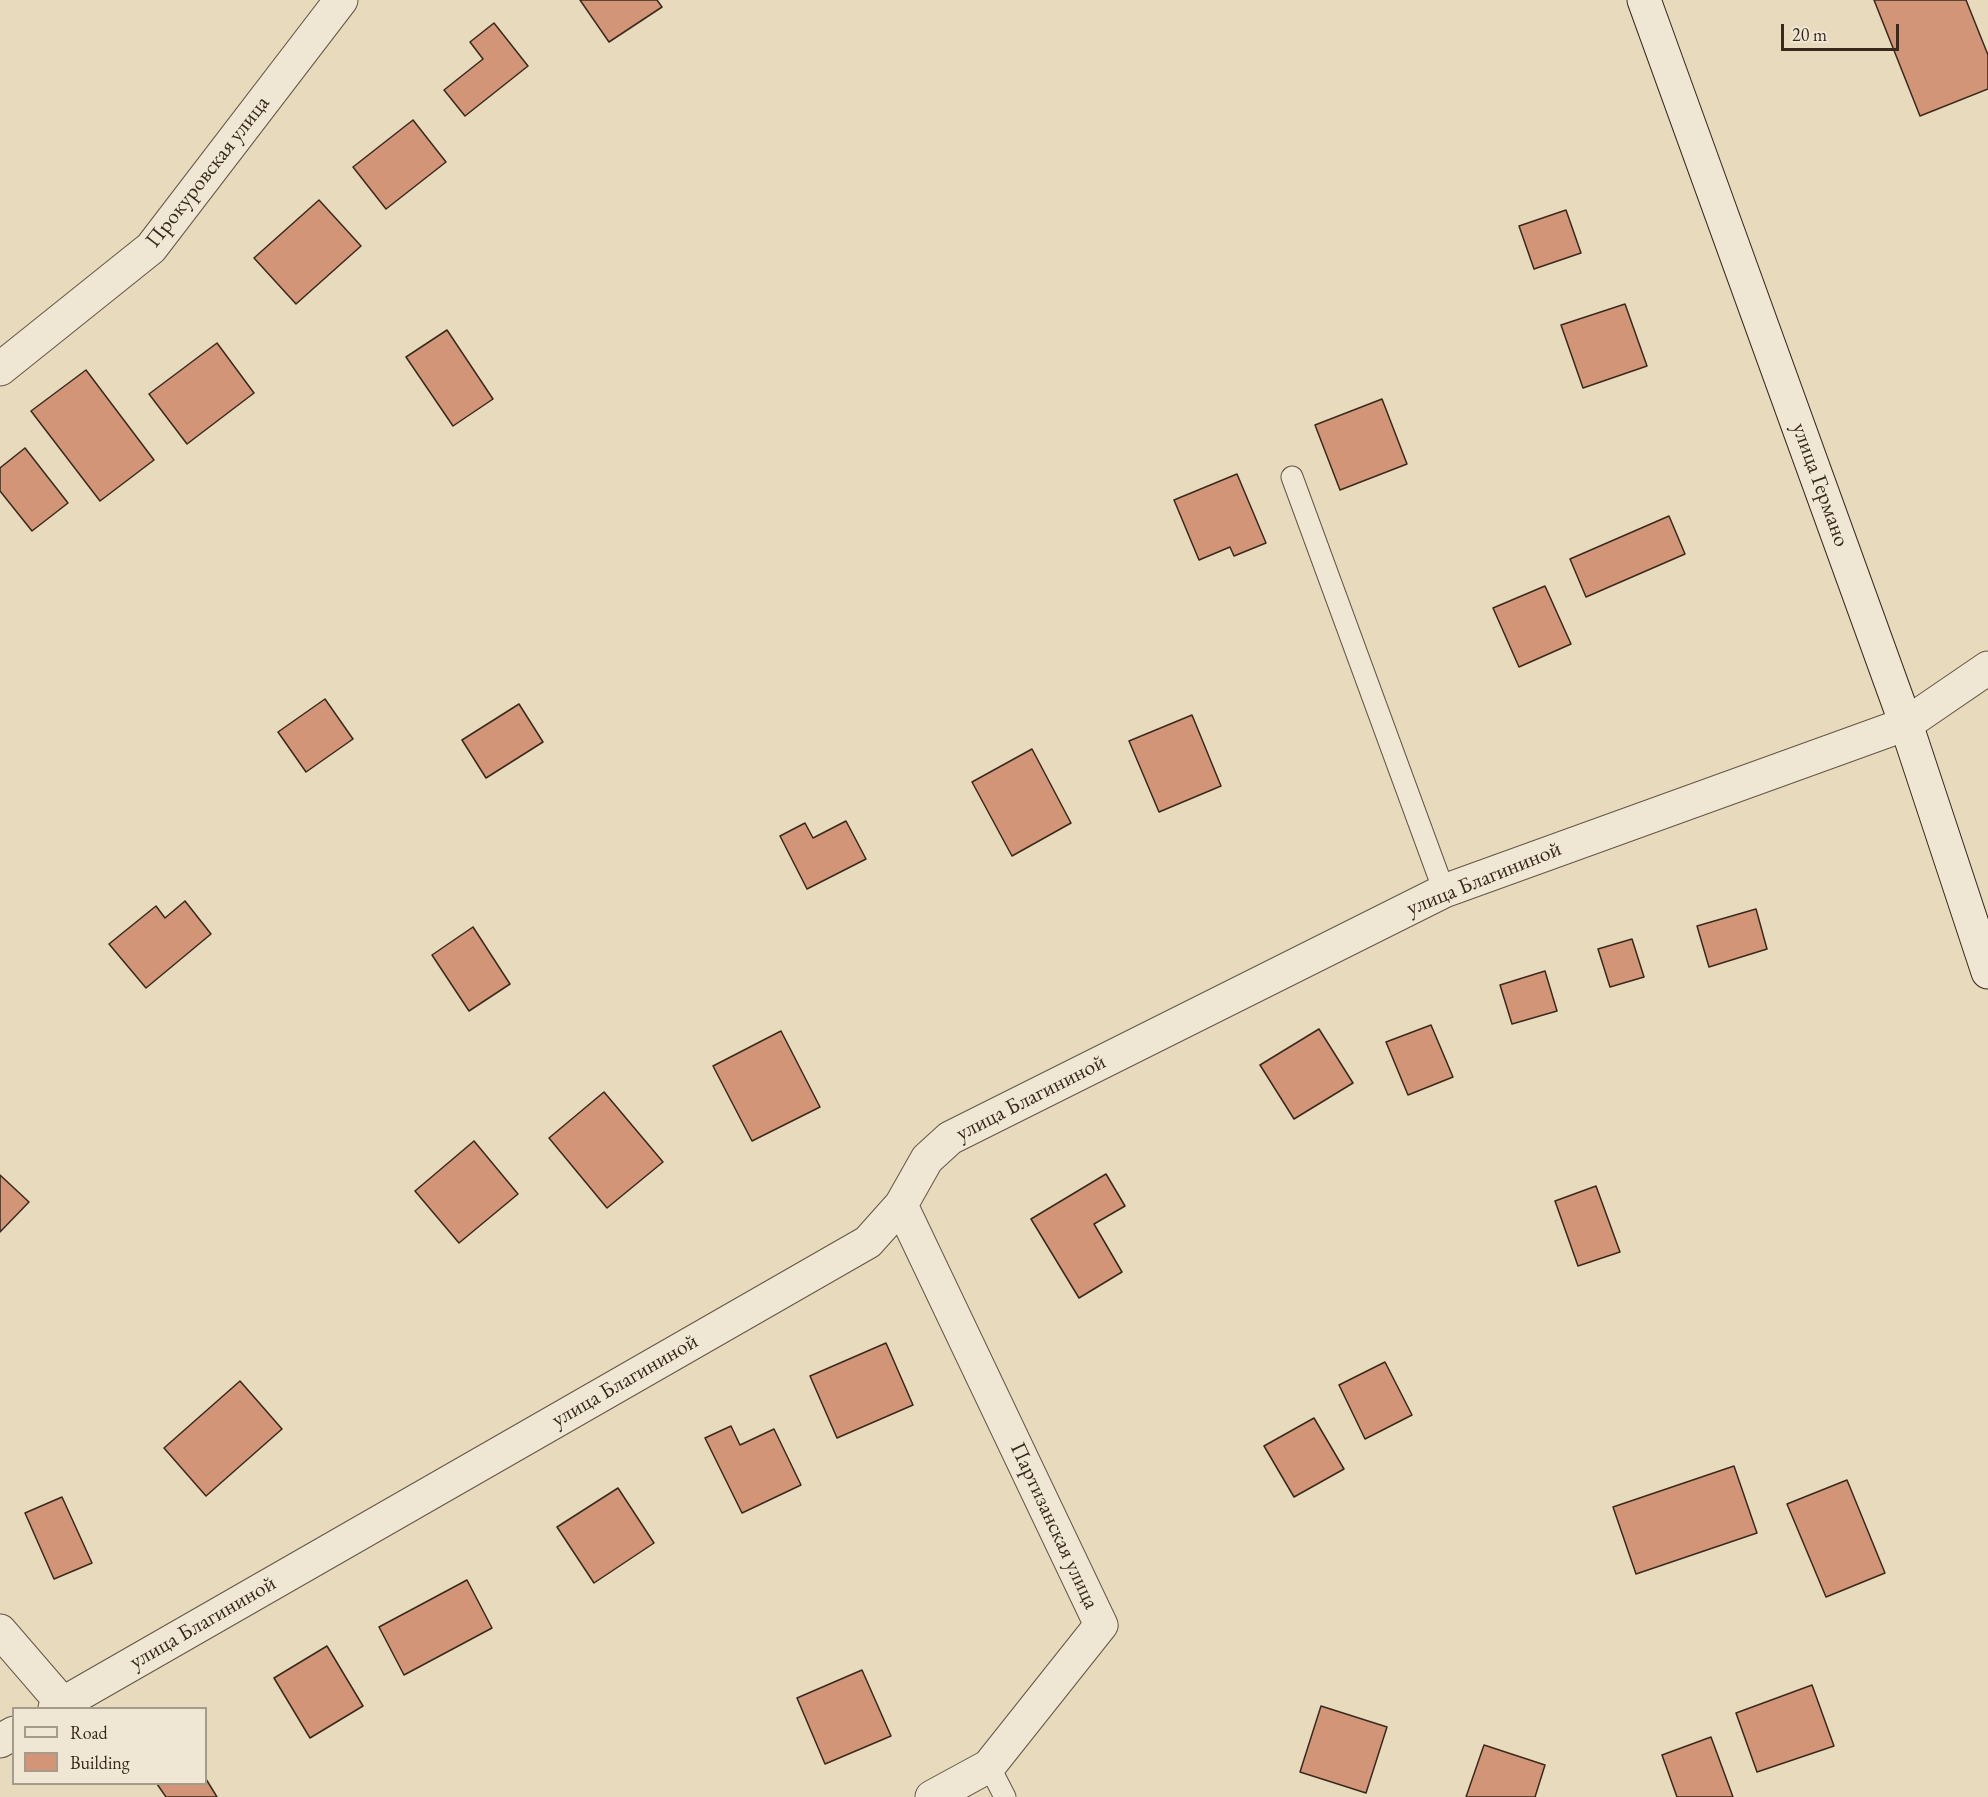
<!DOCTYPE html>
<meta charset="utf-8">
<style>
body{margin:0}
#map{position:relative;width:1988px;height:1797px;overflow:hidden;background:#e7dabd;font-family:"EB Garamond",serif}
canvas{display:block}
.legend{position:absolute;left:12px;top:1707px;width:195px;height:78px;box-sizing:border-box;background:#efe7d4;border:2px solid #a69b8b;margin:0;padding:8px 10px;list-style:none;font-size:18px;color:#39291d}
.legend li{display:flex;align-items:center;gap:12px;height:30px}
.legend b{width:30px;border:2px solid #a69b8b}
.scale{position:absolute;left:1781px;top:24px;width:118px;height:27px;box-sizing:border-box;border:3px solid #39291d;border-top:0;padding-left:8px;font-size:18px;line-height:21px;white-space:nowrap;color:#39291d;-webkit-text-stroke:4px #efe7d4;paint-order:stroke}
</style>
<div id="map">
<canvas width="1988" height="1797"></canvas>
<ul class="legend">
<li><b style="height:8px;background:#efe7d4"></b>Road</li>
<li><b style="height:16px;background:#d39578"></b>Building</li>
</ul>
<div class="scale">20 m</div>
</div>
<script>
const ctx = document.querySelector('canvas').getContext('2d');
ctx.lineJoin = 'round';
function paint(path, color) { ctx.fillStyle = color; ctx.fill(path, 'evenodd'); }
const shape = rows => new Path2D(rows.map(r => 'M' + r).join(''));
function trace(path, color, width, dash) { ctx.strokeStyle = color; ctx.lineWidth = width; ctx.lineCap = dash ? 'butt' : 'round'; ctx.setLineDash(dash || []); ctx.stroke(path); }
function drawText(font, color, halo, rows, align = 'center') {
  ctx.font = font + ' "EB Garamond",serif'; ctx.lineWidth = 4.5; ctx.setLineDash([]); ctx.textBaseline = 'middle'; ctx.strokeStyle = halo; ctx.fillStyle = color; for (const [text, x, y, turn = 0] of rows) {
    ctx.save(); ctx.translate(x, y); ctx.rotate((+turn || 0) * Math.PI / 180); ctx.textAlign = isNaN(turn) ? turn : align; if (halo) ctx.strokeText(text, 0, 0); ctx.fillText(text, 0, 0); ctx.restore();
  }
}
const building = shape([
 [580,0,657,0,662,7,609,42,580,0],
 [1874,0,1966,0,1988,55,1988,89,1920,116,1874,0],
 [494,23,528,66,465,116,444,90,483,59,470,42,494,23],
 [413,120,446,162,386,209,353,167,413,120],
 [319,200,361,246,296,304,254,258,319,200],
 [1566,210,1581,253,1534,269,1519,226,1566,210],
 [1625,304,1647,366,1583,388,1561,325,1625,304],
 [447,330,493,399,453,426,406,357,447,330],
 [217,343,254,393,187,444,149,394,217,343],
 [86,370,154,460,100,501,31,411,86,370],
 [1382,399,1407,464,1340,490,1315,425,1382,399],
 [25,448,68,503,32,531,0,491,0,468,25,448],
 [1237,474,1266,543,1234,556,1230,547,1199,560,1174,500,1237,474],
 [1669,516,1685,554,1586,597,1570,559,1669,516],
 [1545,586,1571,644,1519,667,1493,608,1545,586],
 [325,699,353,739,306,772,278,732,325,699],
 [519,704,543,742,486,778,462,740,519,704],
 [1192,715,1221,786,1159,812,1129,741,1192,715],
 [1032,749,1071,823,1012,856,972,782,1032,749],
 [846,821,866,859,807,889,780,836,805,823,813,838,846,821],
 [185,901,211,934,146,988,109,944,156,906,165,918,185,901],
 [1756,909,1767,949,1709,967,1697,926,1756,909],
 [473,927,510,984,469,1011,432,955,473,927],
 [1632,939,1644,977,1610,987,1598,949,1632,939],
 [1545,971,1557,1011,1512,1024,1500,985,1545,971],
 [1431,1025,1453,1077,1408,1095,1386,1042,1431,1025],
 [1319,1029,1353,1083,1294,1119,1260,1065,1319,1029],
 [781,1031,820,1107,752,1141,713,1066,781,1031],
 [604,1092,663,1162,607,1208,549,1138,604,1092],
 [474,1141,518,1194,459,1243,415,1191,474,1141],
 [1106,1174,1125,1206,1094,1224,1122,1272,1079,1298,1031,1219,1106,1174],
 [0,1175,29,1202,0,1232,0,1175],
 [1596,1186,1620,1252,1578,1266,1555,1201,1596,1186],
 [886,1343,913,1405,837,1438,810,1376,886,1343],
 [1385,1362,1412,1415,1365,1439,1339,1385,1385,1362],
 [240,1381,282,1429,206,1496,164,1448,240,1381],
 [1314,1418,1344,1469,1294,1497,1264,1446,1314,1418],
 [731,1426,740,1445,774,1429,801,1485,742,1513,705,1438,731,1426],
 [1734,1466,1757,1533,1636,1574,1613,1507,1734,1466],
 [1847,1480,1885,1573,1826,1597,1787,1504,1847,1480],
 [618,1488,654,1543,594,1583,557,1527,618,1488],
 [62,1497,92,1563,54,1579,25,1513,62,1497],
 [467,1580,492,1628,404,1675,379,1627,467,1580],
 [327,1646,363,1706,310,1738,274,1678,327,1646],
 [862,1670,891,1736,825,1764,797,1698,862,1670],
 [1812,1685,1834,1746,1757,1772,1736,1713,1812,1685],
 [1321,1706,1387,1727,1366,1793,1300,1772,1321,1706],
 [1711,1737,1733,1797,1677,1797,1662,1755,1711,1737],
 [1484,1745,1545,1765,1535,1797,1466,1797,1484,1745],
 [206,1779,217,1797,166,1797,157,1784,206,1784,206,1779]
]);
const lane = shape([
 [1292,477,1444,891],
 [989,1766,1005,1797]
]);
const street = shape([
 [0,369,151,248,341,0],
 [901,1205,1101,1625,989,1766,932,1797],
 [0,1631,63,1704],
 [55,1708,868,1242,901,1205,927,1159,950,1138,1444,891,1906,724,1988,668],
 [0,1741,14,1733]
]);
const secondary = shape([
 [1644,0,1906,724,1988,972]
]);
const streetNames = [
 ["Прокуровская улица",208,172,-52],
 ["улица Германо",1820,485,70],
 ["улица Благининой",1484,879,-22],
 ["улица Благининой",1031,1098,-27],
 ["улица Благининой",625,1381,-30],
 ["Партизанская улица",1054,1526,65],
 ["улица Благининой",203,1623,-30]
];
paint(building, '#d39578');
trace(building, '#39291d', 1.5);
trace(lane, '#645545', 23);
trace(street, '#645545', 35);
trace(secondary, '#39291d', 35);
trace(lane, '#efe7d4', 21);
trace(street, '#efe7d4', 33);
trace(secondary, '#efe7d4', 33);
drawText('22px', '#39291d', '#efe7d4', streetNames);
</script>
